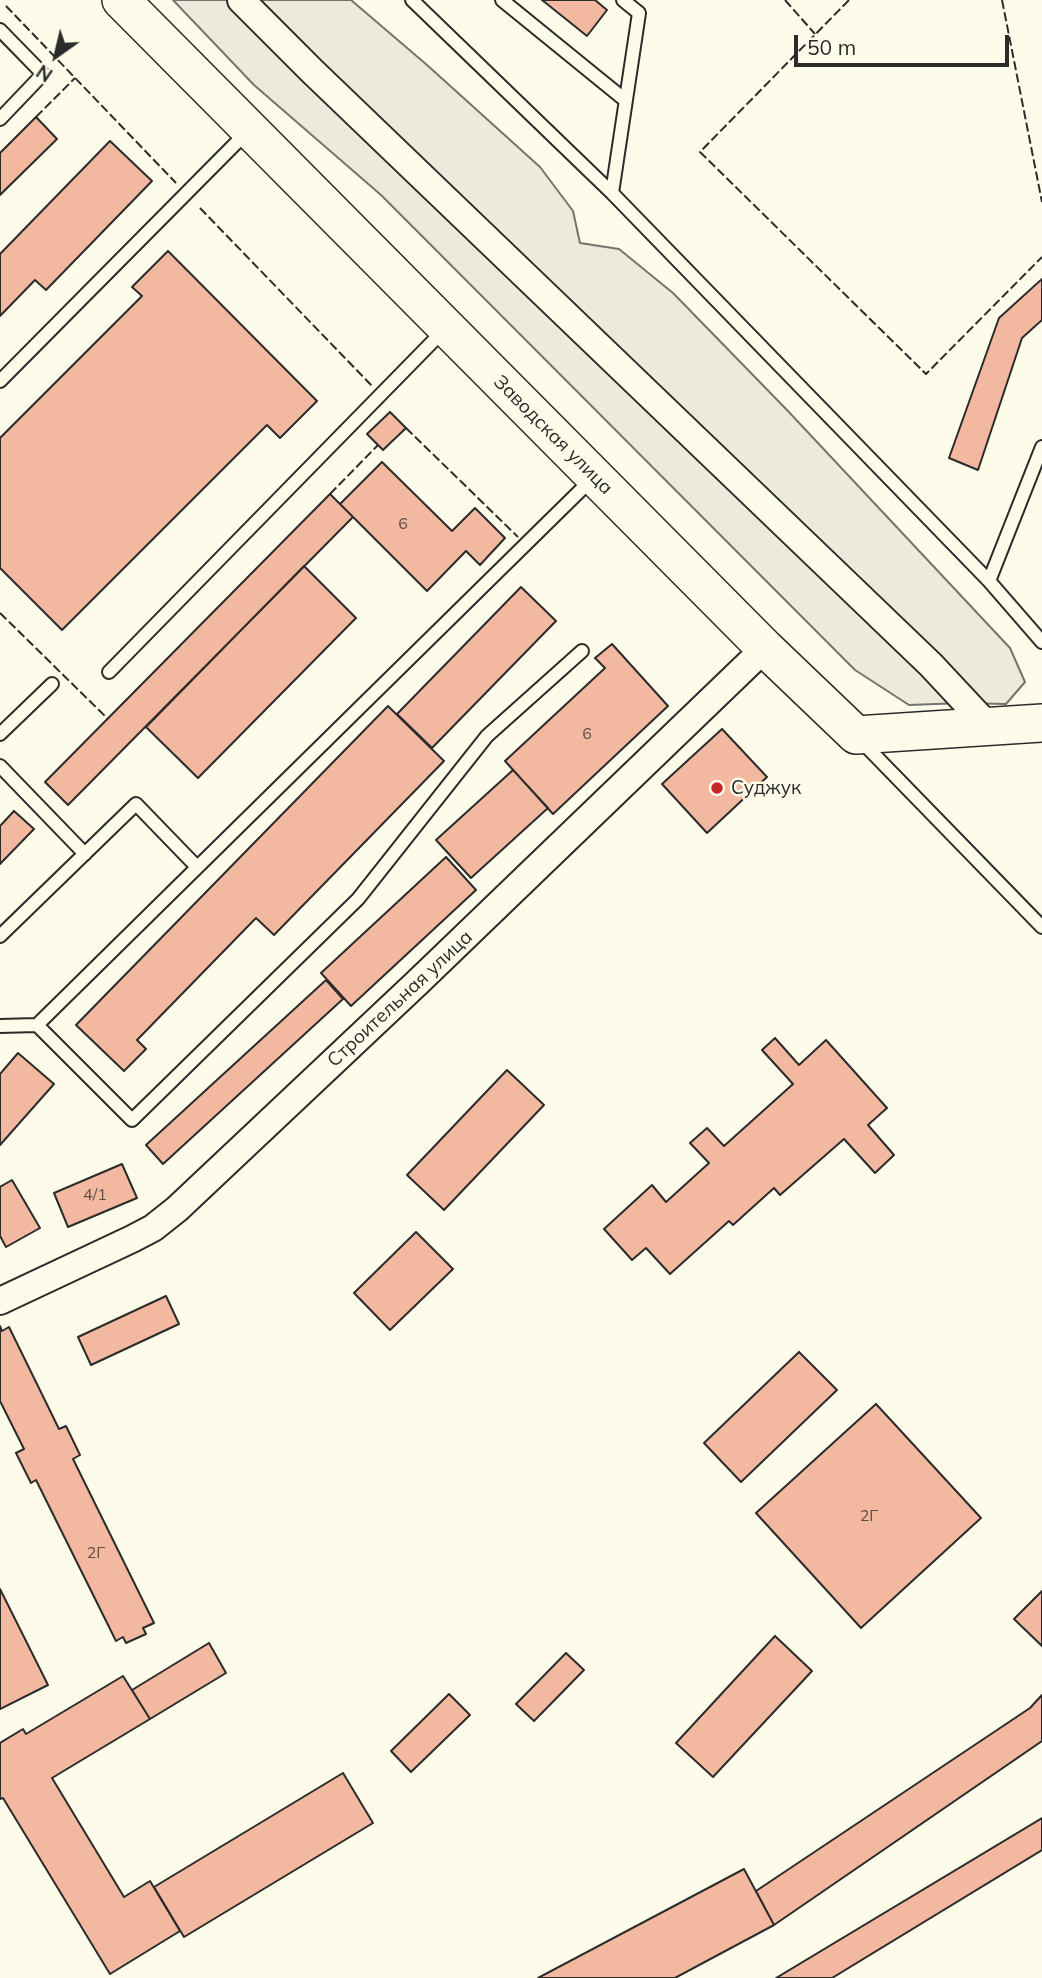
<!DOCTYPE html>
<meta charset="utf-8">
<style>
body{margin:0}
#map{position:relative;width:1042px;height:1978px;overflow:hidden;background:#fdfbea;font-family:Mulish,sans-serif}
canvas{display:block}
.north{position:absolute;left:21px;top:21px;width:70px;height:70px;-webkit-text-stroke:5px #fdfbea;paint-order:stroke;rotate:214deg;font-size:19px;font-weight:700;line-height:28px;text-align:center;color:#2b2b2b}
.north::after{content:'';display:block;margin:auto;width:24px;height:32px;background:#2b2b2b;clip-path:polygon(50% 0,100% 100%,50% 72%,0 100%)}
.scale{position:absolute;left:794px;top:35px;width:215px;height:32px;box-sizing:border-box;border:4px solid #2b2b2b;border-top:0;padding-left:9px;font-size:21px;line-height:24px;white-space:nowrap;color:#2b2b2b;-webkit-text-stroke:5px #fdfbea;paint-order:stroke}
</style>
<div id="map">
<canvas width="1042" height="1978"></canvas>
<div class="north">N</div>
<div class="scale">50 m</div>
</div>
<script>
const ctx = document.querySelector('canvas').getContext('2d');
ctx.lineJoin = 'round';
function paint(path, color) { ctx.fillStyle = color; ctx.fill(path, 'evenodd'); }
const shape = rows => new Path2D(rows.map(r => 'M' + r).join(''));
function trace(path, color, width, dash) { ctx.strokeStyle = color; ctx.lineWidth = width; ctx.lineCap = dash ? 'butt' : 'round'; ctx.setLineDash(dash || []); ctx.stroke(path); }
function drawText(font, color, halo, rows, align = 'center') {
  ctx.font = font + ' Mulish,sans-serif'; ctx.lineWidth = 5; ctx.setLineDash([]); ctx.textBaseline = 'middle'; ctx.strokeStyle = halo; ctx.fillStyle = color; for (const [text, x, y, turn = 0] of rows) {
    ctx.save(); ctx.translate(x, y); ctx.rotate((+turn || 0) * Math.PI / 180); ctx.textAlign = isNaN(turn) ? turn : align; if (halo) ctx.strokeText(text, 0, 0); ctx.fillText(text, 0, 0); ctx.restore();
  }
}
const green = shape([
 [173,0,351,0,427,65,540,167,573,211,580,243,619,249,673,293,787,410,1010,648,1025,682,1006,704,963,703,909,705,855,670,381,195,254,85,173,0]
]);
const building = shape([
 [542,0,595,0,607,10,587,36,542,0],
 [36,117,57,139,0,195,0,153,36,117],
 [110,141,152,181,46,290,35,280,0,316,0,254,110,141],
 [168,251,317,401,280,438,267,425,62,630,0,568,0,438,142,296,132,287,168,251],
 [1042,279,1042,320,1022,338,978,470,949,458,999,318,1042,279],
 [390,412,406,428,383,450,367,434,390,412],
 [382,462,452,531,475,508,505,538,480,565,466,551,427,591,340,504,382,462],
 [330,494,353,517,68,805,45,782,330,494],
 [304,566,356,618,198,778,146,727,304,566],
 [521,587,556,621,432,748,397,714,521,587],
 [612,644,668,706,553,814,505,761,605,668,595,658,612,644],
 [388,706,444,761,274,935,256,918,137,1040,146,1049,124,1071,76,1025,388,706],
 [722,729,767,777,707,833,662,784,722,729],
 [513,770,548,808,471,878,436,840,513,770],
 [14,811,34,829,0,864,0,826,14,811],
 [446,857,476,890,351,1006,321,973,446,857],
 [326,980,343,999,163,1164,146,1145,326,980],
 [775,1038,799,1065,826,1040,887,1108,868,1125,894,1155,875,1173,844,1139,780,1195,774,1188,733,1225,729,1221,670,1274,646,1248,632,1260,604,1229,652,1185,666,1202,709,1163,690,1143,707,1128,724,1146,793,1084,762,1050,775,1038],
 [18,1053,54,1084,0,1145,0,1074,18,1053],
 [507,1070,544,1105,444,1210,407,1175,507,1070],
 [122,1164,137,1198,68,1227,54,1193,122,1164],
 [12,1180,40,1228,6,1247,0,1236,0,1187,12,1180],
 [416,1232,453,1269,390,1330,354,1293,416,1232],
 [166,1296,179,1324,91,1365,78,1337,166,1296],
 [0,1326,2,1331,9,1327,59,1429,66,1426,80,1455,73,1459,154,1623,143,1628,146,1634,126,1643,123,1637,116,1641,36,1480,31,1483,16,1453,24,1449,0,1401,0,1326],
 [799,1352,837,1390,741,1482,704,1443,799,1352],
 [876,1404,981,1518,861,1628,756,1513,876,1404],
 [0,1589,48,1685,0,1709,0,1589],
 [1042,1591,1042,1646,1014,1619,1042,1591],
 [775,1636,812,1671,713,1777,676,1743,775,1636],
 [209,1643,226,1673,150,1719,132,1690,209,1643],
 [566,1653,584,1670,534,1721,516,1704,566,1653],
 [123,1676,150,1719,52,1778,124,1897,150,1881,180,1931,110,1974,3,1798,0,1799,0,1743,23,1729,26,1734,123,1676],
 [449,1694,470,1715,411,1772,391,1751,449,1694],
 [1042,1695,1042,1741,774,1925,756,1891,1030,1708,1042,1695],
 [343,1773,373,1823,184,1937,154,1887,343,1773],
 [1042,1818,1042,1850,832,1978,776,1978,1042,1818],
 [744,1869,774,1925,675,1978,538,1978,744,1869]
]);
const lane = shape([
 [412,0,612,193,989,581,1042,642],
 [502,0,625,100],
 [0,30,43,74,0,119],
 [612,193,639,13,623,0],
 [0,381,248,131],
 [989,581,1042,447],
 [582,651,487,736,358,899,132,1120,37,1025,592,479],
 [109,672,444,330],
 [0,734,52,684],
 [861,741,1042,927],
 [0,766,85,854],
 [0,936,136,804,197,867],
 [0,1026,37,1025]
]);
const street = shape([
 [241,0,312,71,931,665,988,726],
 [0,1301,132,1239,153,1228,177,1209,419,981,765,648]
]);
const secondary = shape([
 [121,0,765,648,856,735,1042,723]
]);
const fence = shape([
 [785,0,815,34],
 [849,0,700,152,926,374,1042,257],
 [1002,0,1042,202],
 [6,6,176,183],
 [36,117,75,78],
 [200,208,372,386],
 [406,428,518,537],
 [330,494,378,445],
 [0,613,108,719]
]);
const markers = [
 [717,788,7,"#c62828"]
];
const numberNames = [
 ["6",403,524],
 ["6",587,734],
 ["4/1",95,1195],
 ["2Г",869,1516],
 ["2Г",96,1553]
];
const streetNames = [
 ["Заводская улица",553,435,45],
 ["Строительная улица",400,999,-43]
];
const poiNames = [
 ["Суджук",731,788]
];
paint(green, '#ecebdb');
trace(green, '#74746e', 2);
paint(building, '#f2b8a0');
trace(building, '#2b2b2b', 2);
trace(lane, '#2b2b2b', 16);
trace(street, '#2b2b2b', 30);
trace(secondary, '#2b2b2b', 40);
trace(lane, '#fdfbea', 12);
trace(street, '#fdfbea', 26);
trace(secondary, '#fdfbea', 37);
trace(fence, '#2b2b2b', 2, [9, 3.5]);
for (const [x, y, r, color] of markers) { const dot = new Path2D(); dot.arc(x, y, r, 0, 2 * Math.PI); ctx.fillStyle = color; ctx.fill(dot); trace(dot, '#fdfbea', 2.5); }
drawText('16px', '#5d4e48', null, numberNames);
drawText('19px', '#2b2b2b', '#fdfbea', streetNames);
drawText('19px', '#2b2b2b', '#fdfbea', poiNames, 'left');
</script>
